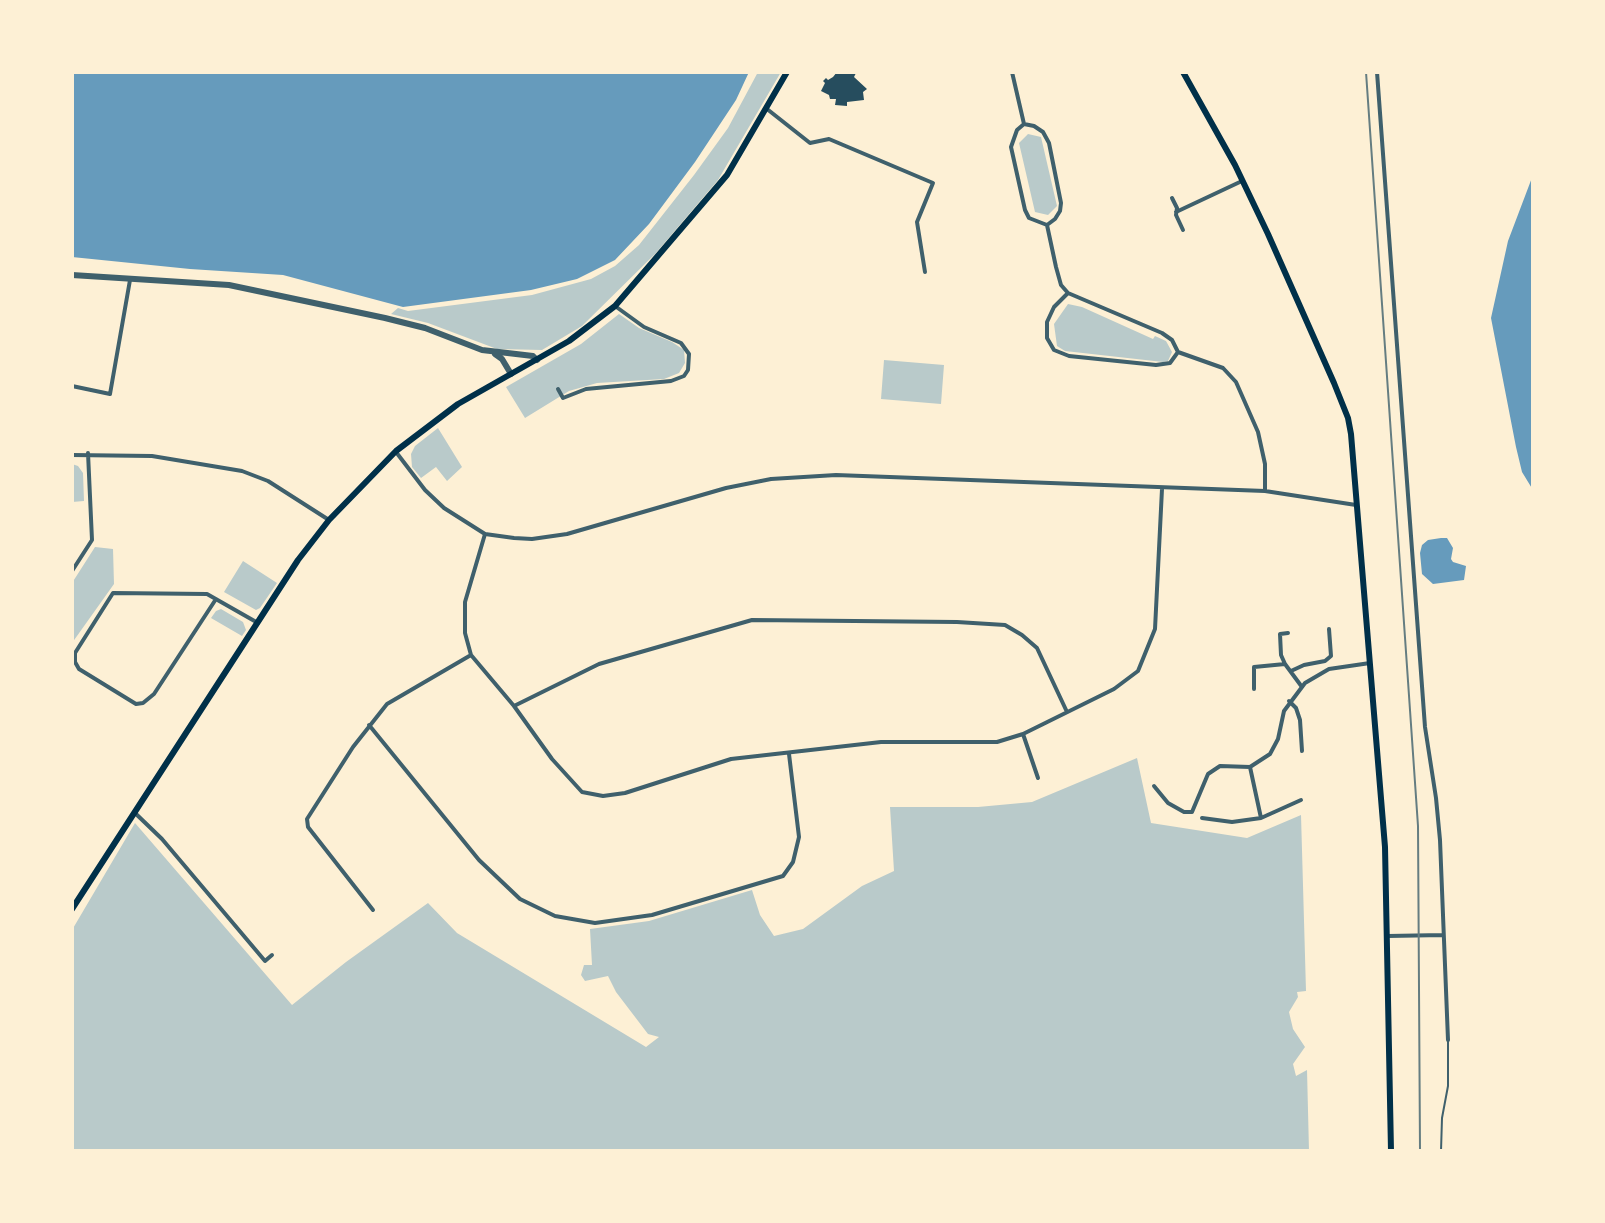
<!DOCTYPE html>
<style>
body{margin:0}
#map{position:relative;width:1605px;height:1223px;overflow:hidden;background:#fdf0d5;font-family:Literata,serif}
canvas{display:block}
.frame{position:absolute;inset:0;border:74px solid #fdf0d5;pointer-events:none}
</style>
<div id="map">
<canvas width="1605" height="1223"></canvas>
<div class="frame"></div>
</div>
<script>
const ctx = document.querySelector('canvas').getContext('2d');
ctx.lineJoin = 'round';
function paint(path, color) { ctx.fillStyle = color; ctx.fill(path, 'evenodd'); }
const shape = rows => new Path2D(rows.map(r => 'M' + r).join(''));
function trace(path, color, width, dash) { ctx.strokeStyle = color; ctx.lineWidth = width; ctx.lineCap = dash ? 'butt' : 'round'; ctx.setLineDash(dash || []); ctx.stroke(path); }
const green = shape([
 [758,72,781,72,718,180,655,254,582,326,542,350,497,349,428,323,391,314,398,308,408,311,532,295,591,279,615,266,639,245,694,175,728,128],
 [1028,134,1041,137,1057,206,1048,215,1035,212,1019,143],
 [1068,304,1082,307,1153,339,1155,336,1166,341,1172,352,1168,361,1163,362,1065,351,1057,346,1054,324],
 [619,314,639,328,672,342,684,350,685,363,679,373,664,379,597,383,569,391,525,418,506,387,581,344],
 [884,360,944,365,941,404,881,399],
 [438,428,462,467,447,481,436,467,421,478,412,467,411,454,415,446],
 [72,464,78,466,83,473,84,501,72,502],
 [95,547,113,549,114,584,72,643,72,583],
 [243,561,277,583,260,608,256,610,224,592],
 [221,609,243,622,246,630,242,636,211,618,216,611],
 [1137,758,1151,823,1247,838,1301,815,1306,991,1297,992,1298,997,1289,1012,1293,1029,1305,1047,1293,1064,1296,1076,1307,1070,1309,1151,72,1151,72,930,135,823,292,1005,346,962,428,903,457,933,646,1047,659,1037,648,1034,616,992,608,976,585,981,581,975,584,965,592,965,590,929,649,921,752,890,760,915,774,936,803,929,862,886,894,871,890,807,978,807,1032,802]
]);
const water = shape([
 [72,72,749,72,736,100,695,162,649,224,615,260,577,279,531,290,403,307,283,275,190,269,72,257],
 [1533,175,1533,490,1522,472,1516,447,1491,318,1508,241],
 [1441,538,1447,538,1453,548,1451,559,1453,562,1466,566,1464,580,1433,584,1422,574,1420,553,1422,545,1428,540]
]);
const building = shape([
 [837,72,856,73,854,77,867,89,863,92,864,100,847,102,847,106,835,105,836,99,830,99,829,95,821,91,825,83,823,81,826,78,828,80,833,77]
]);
const service = shape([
 [1441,1151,1442,1118,1448,1086,1448,1041]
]);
const minor = shape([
 [1012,72,1024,124,1034,126,1043,132,1049,143,1061,203,1060,211,1055,219,1047,225],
 [1377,72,1425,727,1436,798,1440,840,1448,1040],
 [767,109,810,143,829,139,933,183,917,222,925,272],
 [1024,124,1017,130,1011,147,1025,210,1029,218,1047,225],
 [1172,198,1177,208,1176,215,1183,230],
 [1176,212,1242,181],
 [1047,225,1056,267,1061,285,1068,293,1162,333,1172,340,1178,352,1223,368,1236,382,1258,432,1265,464,1265,491],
 [1068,293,1054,307,1047,322,1047,338,1054,350,1069,356,1156,365,1170,363,1178,352],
 [72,386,110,394,130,280],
 [558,389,563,398,586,389,671,381,684,376,688,370,689,354,681,343,644,327,615,306],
 [396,452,425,490,444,508,485,534,514,538,532,539,567,534,726,488,771,479,836,475,1265,491,1356,505],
 [72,455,152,456,242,471,268,481,329,520],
 [485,534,465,602,465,633,471,655,514,706,552,759,582,792,603,796,625,793,731,759,881,742,997,742,1023,734,1114,689,1138,671,1155,629,1162,489],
 [72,571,92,540,88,453],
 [216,599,154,694,143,703,136,704,79,669,75,662,75,653,113,593,207,594,258,623],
 [1285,664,1281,655,1280,634,1288,633],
 [1291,671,1304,665,1325,661,1331,656,1329,629],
 [1254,689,1254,667,1285,664,1302,687],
 [1289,701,1296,708,1300,720,1302,751],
 [514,706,599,664,752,620,957,622,1005,625,1022,635,1037,648,1067,712],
 [369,725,479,860,520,899,555,916,595,923,652,915,783,876,793,862,799,837,789,754],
 [1023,734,1038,778],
 [1250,767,1261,818],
 [1154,786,1168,803,1184,812,1192,812,1208,774,1220,766,1250,767,1270,754,1278,739,1284,711,1305,683,1329,669,1370,663],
 [135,813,162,839,265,961,272,955],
 [1202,818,1232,822,1261,818,1301,800],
 [373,910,308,827,307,819,353,747,387,704,471,655],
 [1388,936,1443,935]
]);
const tertiary = shape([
 [72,275,229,285,385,318,425,328,482,350,533,356,537,360],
 [495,354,502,359,511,374]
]);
const secondary = shape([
 [1183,72,1235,165,1268,234,1334,383,1348,418,1351,434,1385,847,1391,1151],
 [72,909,298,560,329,520,396,451,458,404,569,341,615,306,727,175,787,72]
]);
const rail = shape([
 [1366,72,1418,826,1420,1151]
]);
paint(green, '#b9caca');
paint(water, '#669bbc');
paint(building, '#264d5e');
trace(service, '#3f606c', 2);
trace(minor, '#3f606c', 4);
trace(tertiary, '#3f606c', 6);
trace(secondary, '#003049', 6);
trace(rail, '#657d81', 2);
</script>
